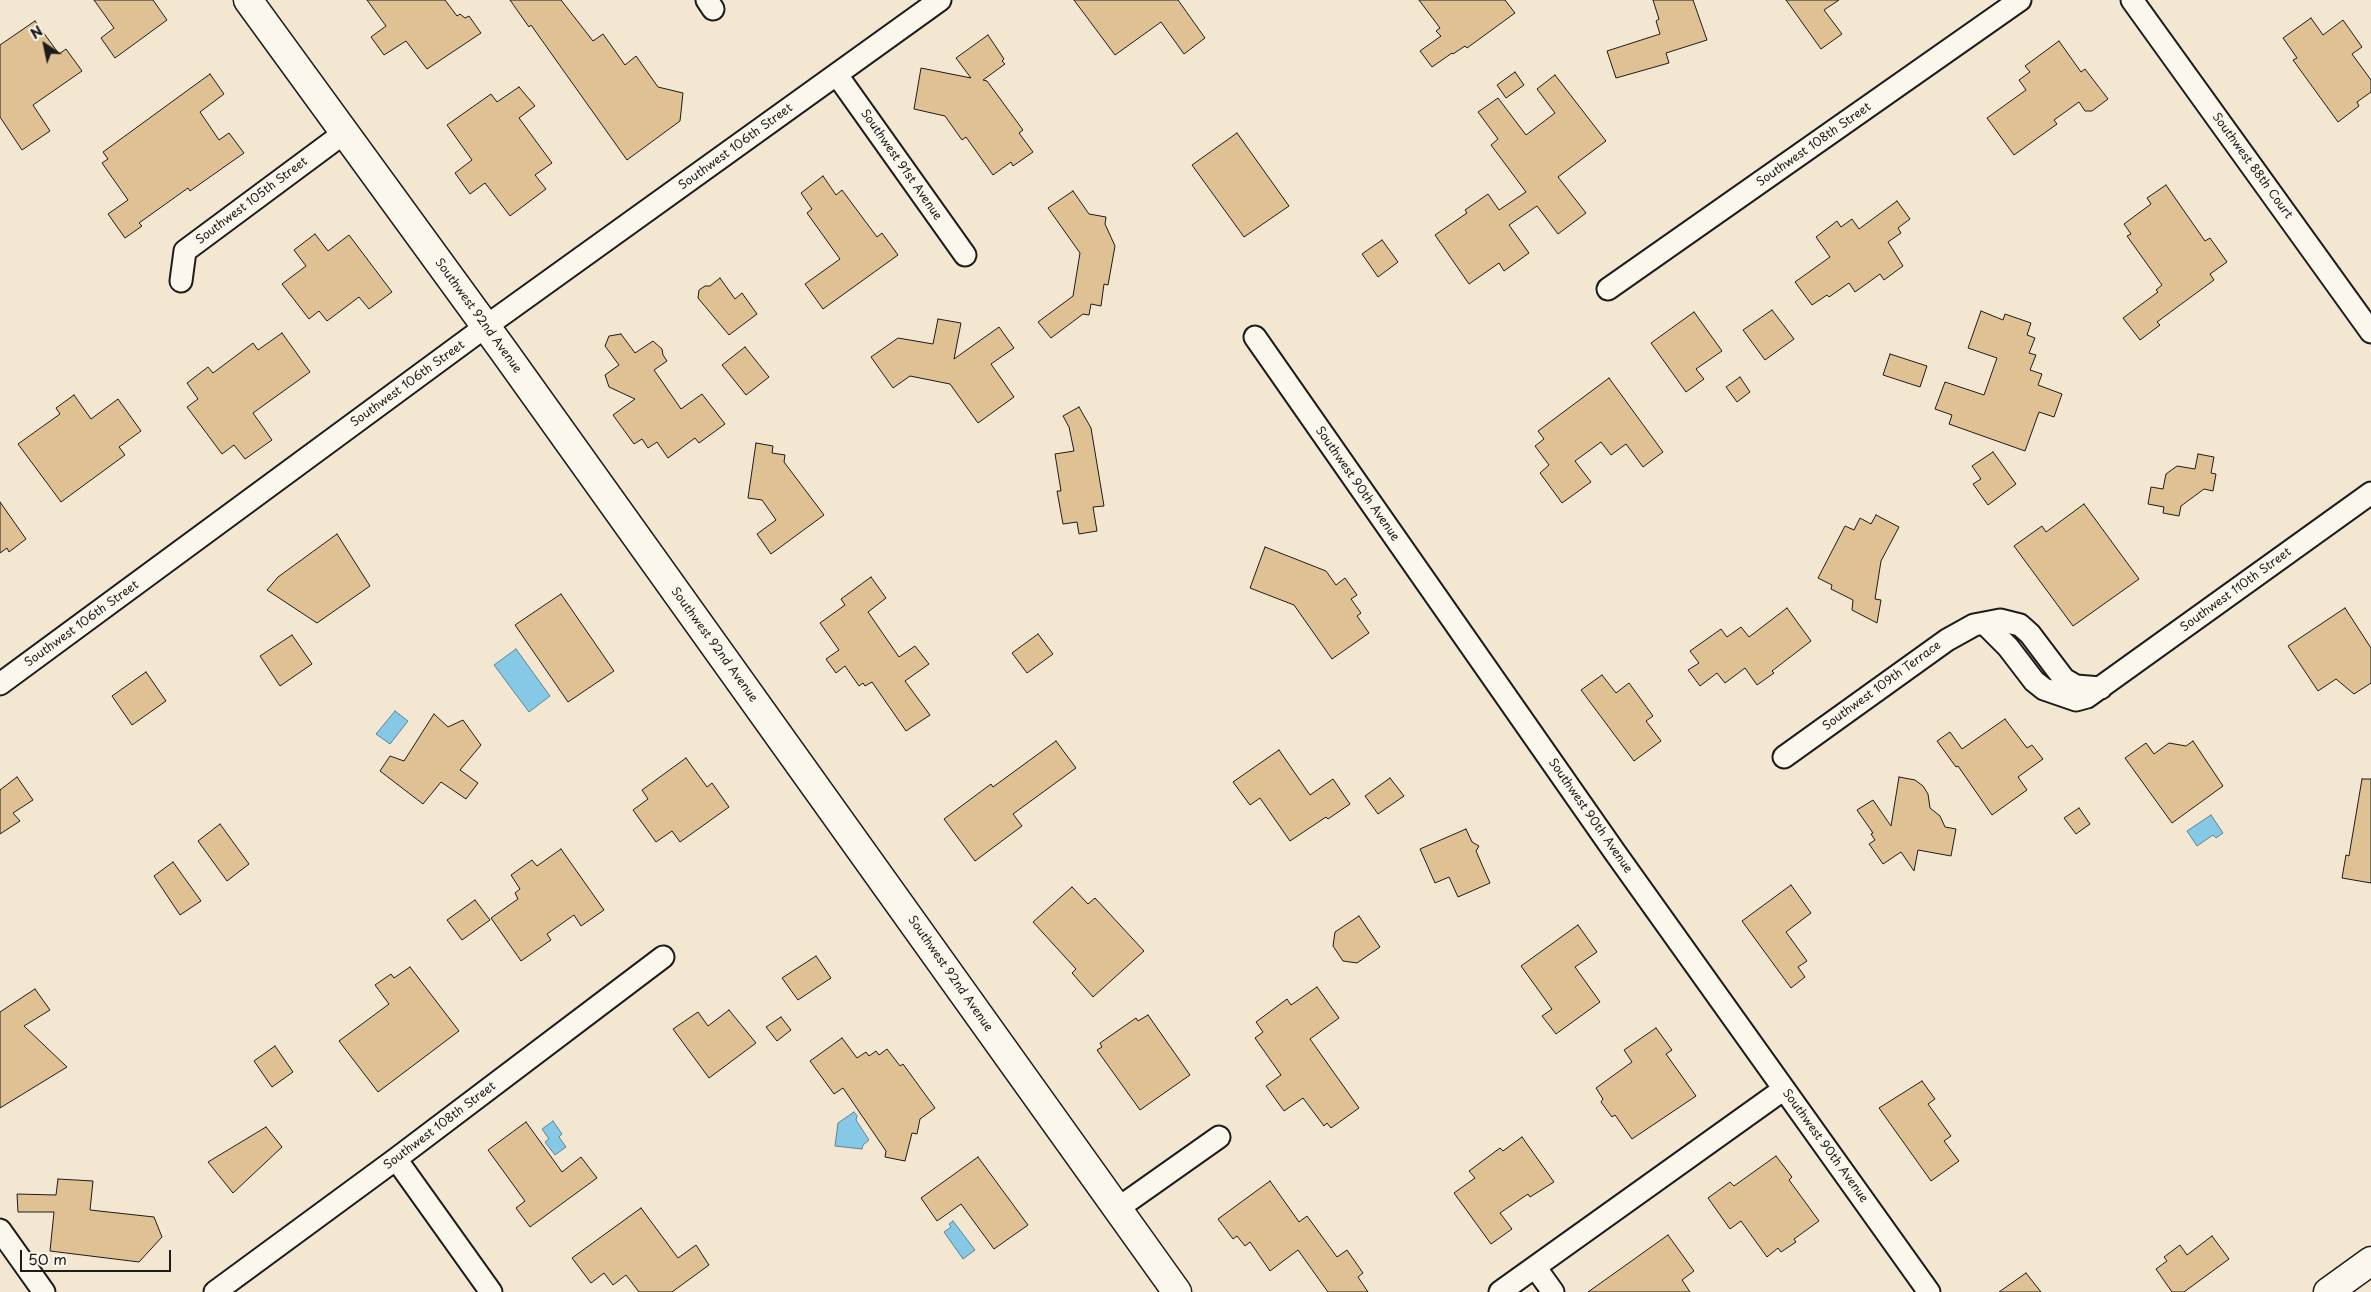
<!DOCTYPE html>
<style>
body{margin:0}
#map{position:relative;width:2371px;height:1292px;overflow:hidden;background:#f3e7d1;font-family:"Playpen Sans",sans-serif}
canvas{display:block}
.north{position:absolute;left:20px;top:20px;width:50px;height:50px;-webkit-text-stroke:4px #fbf7ec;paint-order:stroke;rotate:326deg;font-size:14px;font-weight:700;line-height:20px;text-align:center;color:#1c1c1c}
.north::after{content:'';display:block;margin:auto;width:18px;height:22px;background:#1c1c1c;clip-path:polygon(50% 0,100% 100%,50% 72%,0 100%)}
.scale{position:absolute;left:20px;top:1250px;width:151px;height:22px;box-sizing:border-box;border:2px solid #1c1c1c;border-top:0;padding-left:6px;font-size:15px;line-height:18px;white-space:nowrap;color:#1c1c1c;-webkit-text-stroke:4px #fbf7ec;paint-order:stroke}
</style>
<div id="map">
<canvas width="2371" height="1292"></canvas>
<div class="north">N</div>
<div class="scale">50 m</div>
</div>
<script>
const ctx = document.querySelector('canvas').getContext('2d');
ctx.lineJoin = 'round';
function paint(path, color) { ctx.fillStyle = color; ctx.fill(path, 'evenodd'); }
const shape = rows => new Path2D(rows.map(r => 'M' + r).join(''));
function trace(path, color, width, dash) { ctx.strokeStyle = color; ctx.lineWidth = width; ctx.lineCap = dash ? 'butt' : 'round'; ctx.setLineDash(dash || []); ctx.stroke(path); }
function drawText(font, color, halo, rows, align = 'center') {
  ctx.font = font + ' "Playpen Sans",sans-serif'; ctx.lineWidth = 5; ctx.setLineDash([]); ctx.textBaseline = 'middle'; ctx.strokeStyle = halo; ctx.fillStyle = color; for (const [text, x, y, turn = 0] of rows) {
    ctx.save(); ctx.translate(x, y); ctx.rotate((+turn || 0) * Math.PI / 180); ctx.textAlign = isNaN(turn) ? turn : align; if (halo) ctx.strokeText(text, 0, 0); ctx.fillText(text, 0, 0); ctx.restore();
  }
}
const water = shape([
 [516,649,550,696,529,712,494,665,516,649],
 [395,711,408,721,390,744,376,734,395,711],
 [2211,815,2223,833,2216,838,2213,835,2197,846,2187,831,2211,815],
 [854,1112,857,1116,856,1120,869,1140,863,1145,862,1149,835,1146,838,1123,854,1112],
 [553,1121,562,1134,559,1137,566,1147,555,1155,545,1142,549,1139,542,1129,553,1121],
 [953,1221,975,1250,963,1259,944,1232,951,1227,949,1224,953,1221]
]);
const building = shape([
 [94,0,153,0,167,20,115,58,101,38,114,28,94,0],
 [367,0,445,0,457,16,460,14,465,18,469,16,481,33,427,69,406,41,384,55,371,37,386,26,367,0],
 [510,0,561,0,593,41,603,34,625,65,636,56,658,87,683,93,680,121,627,160,531,25,529,27,510,0],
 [1074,0,1178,0,1205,38,1184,54,1161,22,1115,55,1074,0],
 [1419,0,1505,0,1515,13,1467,48,1465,46,1453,54,1452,53,1432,67,1420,51,1441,36,1436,31,1440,28,1419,0],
 [1653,0,1693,0,1707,40,1666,53,1669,63,1616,78,1607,51,1660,34,1656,21,1659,19,1653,0],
 [1786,0,1839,0,1824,10,1842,34,1821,49,1786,0],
 [2311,18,2323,35,2343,20,2362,47,2352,54,2371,80,2371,92,2357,102,2359,106,2338,122,2293,60,2297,58,2283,38,2311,18],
 [35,21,59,54,66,49,82,71,33,105,50,131,22,150,0,117,0,45,35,21],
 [988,35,1004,59,1002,61,1005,64,983,80,987,81,1023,130,1019,133,1033,152,1013,166,1011,162,993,175,966,137,962,140,945,116,914,109,921,68,971,78,956,58,988,35],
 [2059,41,2081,72,2085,69,2108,99,2092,111,2085,111,2079,102,2054,120,2057,124,2014,155,1987,118,2026,90,2019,80,2030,72,2025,66,2059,41],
 [1515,72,1524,85,1506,98,1497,85,1515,72],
 [210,74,224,94,200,112,219,140,229,133,244,153,190,191,188,188,139,223,142,226,125,238,108,214,128,200,102,163,108,159,103,152,210,74],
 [1555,75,1606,141,1558,177,1586,213,1558,234,1537,206,1509,225,1529,253,1504,271,1499,263,1469,284,1435,235,1467,213,1465,210,1488,194,1499,210,1526,192,1491,145,1498,139,1478,112,1498,98,1526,135,1555,113,1537,89,1555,75],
 [519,87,535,106,519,118,552,163,535,175,546,189,510,216,485,183,470,194,455,173,472,160,447,125,491,94,497,102,519,87],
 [1237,133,1289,206,1244,237,1192,165,1237,133],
 [823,176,836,195,842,190,877,237,882,233,898,255,823,309,805,284,840,259,807,213,812,209,801,193,823,176],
 [2166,185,2205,241,2210,238,2227,262,2210,274,2214,280,2157,322,2160,325,2140,340,2123,318,2158,292,2156,290,2162,285,2127,236,2131,234,2124,224,2151,204,2147,198,2166,185],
 [1073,191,1089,214,1106,217,1105,224,1115,246,1108,285,1104,284,1101,306,1091,304,1089,315,1083,314,1051,338,1038,322,1073,296,1080,253,1048,208,1073,191],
 [1897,201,1910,219,1898,228,1901,233,1888,242,1903,266,1884,280,1880,274,1855,292,1849,283,1829,297,1827,295,1812,305,1795,282,1830,257,1816,237,1837,221,1841,227,1852,219,1859,229,1897,201],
 [315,234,328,251,349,235,392,292,369,309,359,297,327,321,319,311,309,319,282,284,306,266,294,250,315,234],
 [1382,240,1398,262,1378,277,1362,254,1382,240],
 [720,278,735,299,742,293,757,314,729,335,698,298,699,290,705,286,710,286,720,278],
 [1772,310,1794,339,1765,360,1743,330,1772,310],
 [1981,311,2003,320,2005,314,2031,323,2027,335,2035,338,2029,353,2036,355,2030,370,2042,374,2038,385,2062,394,2054,417,2039,412,2025,451,1949,424,1952,415,1935,409,1945,382,1984,395,1997,358,1968,348,1981,311],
 [1694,312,1722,351,1696,369,1704,379,1686,392,1651,343,1694,312],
 [938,319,961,323,954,359,999,327,1014,348,991,364,1014,397,978,423,950,384,910,376,893,388,871,357,898,338,933,344,938,319],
 [282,333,310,372,253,413,272,440,245,459,234,445,222,454,187,407,198,399,187,383,208,367,213,373,253,343,258,350,282,333],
 [621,334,635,353,653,341,662,349,663,355,667,361,654,370,681,409,702,394,725,424,699,443,695,438,668,458,657,442,648,448,642,439,634,444,613,415,635,399,609,387,605,375,619,365,605,346,609,336,621,334],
 [745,347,769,377,746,395,722,365,745,347],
 [1890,354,1927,366,1920,387,1883,375,1890,354],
 [1740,377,1750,392,1737,402,1726,387,1740,377],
 [1609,378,1663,452,1643,467,1626,444,1611,455,1601,442,1575,461,1591,482,1562,503,1540,473,1549,465,1535,446,1544,439,1538,431,1609,378],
 [74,395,91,419,118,399,141,431,119,447,125,455,61,502,18,444,60,414,56,408,74,395],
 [1079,407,1091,428,1104,506,1093,507,1097,531,1079,534,1077,522,1063,524,1057,491,1061,491,1055,454,1074,451,1069,427,1063,416,1079,407],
 [756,443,773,446,772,453,785,455,784,462,824,515,771,554,757,534,776,520,762,500,748,498,756,443],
 [1993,452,2016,484,1988,505,1973,484,1981,479,1972,466,1993,452],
 [2198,454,2214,457,2211,473,2216,474,2213,491,2204,489,2181,506,2179,516,2163,513,2164,507,2148,504,2151,487,2163,489,2166,474,2177,466,2195,469,2198,454],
 [0,502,26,539,9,552,7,548,0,553,0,502],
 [2084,504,2139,579,2073,626,2014,546,2042,526,2046,532,2084,504],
 [1876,515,1899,527,1881,561,1875,599,1881,600,1877,623,1852,610,1853,600,1831,589,1832,585,1818,578,1845,526,1854,530,1860,518,1871,524,1876,515],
 [337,534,370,586,317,623,267,590,278,577,337,534],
 [1265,547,1326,571,1336,585,1345,578,1357,595,1351,599,1361,613,1357,616,1369,633,1332,659,1294,605,1250,588,1265,547],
 [871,577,886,598,868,612,899,657,915,646,929,664,905,681,930,715,906,731,872,682,865,686,863,683,859,686,845,666,836,673,826,659,839,650,820,623,845,605,841,599,871,577],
 [561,594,614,671,568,702,515,625,561,594],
 [1787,608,1811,641,1772,671,1774,673,1757,685,1745,668,1725,683,1717,673,1700,686,1688,670,1699,663,1690,651,1721,629,1727,637,1741,627,1749,637,1787,608],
 [2345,608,2371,648,2371,683,2354,694,2336,679,2318,691,2288,646,2345,608],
 [1038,634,1053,654,1027,673,1012,653,1038,634],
 [292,635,312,664,280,686,260,656,292,635],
 [146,672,166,701,132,725,112,696,146,672],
 [1602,675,1616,693,1629,683,1653,716,1646,721,1661,741,1634,761,1581,690,1602,675],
 [434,714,448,727,463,720,481,745,460,770,478,783,466,799,441,782,423,804,380,771,390,756,404,761,434,714],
 [2005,719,2027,748,2032,745,2043,759,2018,777,2027,790,1992,815,1958,766,1956,767,1937,741,1950,732,1962,749,2005,719],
 [1056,741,1076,768,1013,814,1022,826,975,861,944,819,991,784,993,787,1056,741],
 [2193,741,2223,786,2172,823,2125,758,2146,743,2154,754,2169,743,2186,746,2193,741],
 [1279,750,1310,795,1333,779,1350,804,1328,819,1326,817,1290,841,1260,798,1250,805,1233,782,1279,750],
 [686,758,707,787,712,783,729,807,680,842,672,831,656,842,633,810,648,799,642,790,686,758],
 [17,777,33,800,13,813,20,821,0,834,0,790,17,777],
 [1899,777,1915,780,1923,786,1928,794,1930,808,1940,816,1945,827,1956,829,1951,856,1918,850,1914,871,1901,852,1883,864,1869,844,1875,840,1871,834,1873,833,1857,810,1873,800,1891,826,1899,777],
 [1390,778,1404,796,1378,814,1365,796,1390,778],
 [2362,779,2371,779,2371,883,2342,878,2346,855,2349,856,2362,779],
 [2079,808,2090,824,2076,834,2064,818,2079,808],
 [220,824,249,864,227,881,198,841,220,824],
 [1466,829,1472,842,1479,846,1476,851,1490,883,1458,897,1449,877,1435,883,1420,849,1466,829],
 [561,849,604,910,581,926,574,915,547,934,551,940,521,961,491,918,518,899,515,893,520,889,511,875,532,860,537,866,561,849],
 [173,862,201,901,180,915,154,876,173,862],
 [1791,885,1811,913,1786,932,1807,961,1798,967,1805,977,1791,988,1742,921,1791,885],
 [1072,887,1088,904,1095,898,1144,951,1093,997,1072,973,1076,969,1033,922,1072,887],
 [475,900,490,920,462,940,447,920,475,900],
 [1359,916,1380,947,1357,963,1343,961,1333,946,1335,932,1359,916],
 [1578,925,1597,952,1575,967,1600,1002,1556,1034,1542,1016,1552,1009,1521,966,1578,925],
 [816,956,831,978,798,1000,782,978,816,956],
 [410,967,459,1031,378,1092,339,1041,389,1004,375,985,391,974,394,978,410,967],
 [1317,987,1339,1018,1310,1039,1359,1108,1331,1128,1327,1123,1324,1126,1303,1098,1284,1111,1266,1086,1281,1075,1255,1038,1263,1032,1256,1022,1287,999,1291,1005,1317,987],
 [35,989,50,1010,24,1026,67,1067,0,1108,0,1012,35,989],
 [729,1010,756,1043,709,1078,673,1029,698,1012,708,1026,729,1010],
 [1148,1015,1190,1075,1140,1110,1097,1050,1102,1047,1100,1043,1136,1018,1138,1021,1148,1015],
 [781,1017,791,1030,777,1041,766,1027,781,1017],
 [1656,1028,1672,1050,1666,1054,1696,1096,1632,1139,1615,1115,1612,1117,1601,1102,1603,1099,1596,1088,1632,1062,1624,1050,1656,1028],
 [842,1038,857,1058,866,1052,869,1056,876,1051,879,1055,887,1049,900,1066,903,1064,935,1108,920,1119,917,1134,912,1133,905,1161,885,1157,886,1151,843,1088,834,1094,810,1061,842,1038],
 [275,1046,293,1072,272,1087,254,1061,275,1046],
 [1922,1081,1935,1099,1928,1104,1951,1136,1944,1141,1959,1161,1931,1181,1879,1108,1922,1081],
 [526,1122,562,1172,581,1157,597,1178,530,1227,516,1208,525,1201,488,1150,526,1122],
 [266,1127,282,1147,233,1193,208,1162,266,1127],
 [1522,1137,1554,1182,1530,1197,1528,1194,1500,1213,1512,1229,1491,1244,1454,1193,1475,1178,1469,1171,1500,1148,1503,1151,1522,1137],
 [1776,1156,1792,1177,1789,1180,1819,1221,1794,1239,1796,1242,1781,1252,1778,1248,1767,1257,1741,1221,1730,1229,1708,1198,1730,1182,1734,1186,1776,1156],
 [978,1157,1028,1225,994,1249,961,1204,937,1221,921,1198,978,1157],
 [58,1179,93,1181,90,1210,154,1217,162,1237,139,1262,50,1251,54,1212,18,1212,17,1194,56,1195,58,1179],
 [1270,1181,1299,1222,1307,1216,1337,1257,1347,1250,1363,1273,1358,1277,1368,1292,1328,1292,1298,1250,1270,1271,1250,1242,1245,1246,1237,1236,1233,1239,1218,1219,1270,1181],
 [641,1208,678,1258,696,1245,709,1265,672,1292,639,1292,626,1275,613,1285,604,1273,591,1283,572,1258,641,1208],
 [1668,1235,1694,1271,1682,1280,1690,1292,1588,1292,1668,1235],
 [2212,1236,2229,1259,2184,1292,2172,1292,2156,1269,2167,1261,2164,1257,2180,1245,2187,1255,2212,1236],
 [2026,1273,2041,1292,1999,1292,2026,1273]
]);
const street = shape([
 [707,0,713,9],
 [2132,0,2371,332],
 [837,75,965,255],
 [181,281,185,251,344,133],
 [1608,289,2020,0],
 [1255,337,1614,851,1929,1292],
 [1984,623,2008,647,2034,681,2044,689,2076,700,2087,697,2371,493],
 [0,684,485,327,940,0],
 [1784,757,1947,640,1974,625,2000,620,2020,625,2030,634,2064,679,2076,686,2101,688],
 [396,1159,491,1292],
 [1117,1209,1219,1137],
 [0,1230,44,1292],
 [1535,1267,1553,1292],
 [215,1292,396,1159,663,957],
 [1500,1292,1784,1089]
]);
const secondary = shape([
 [248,0,503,350,1177,1292],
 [2328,1292,2371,1261]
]);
const streetNames = [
 ["Southwest 108th Street",1814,145,-35],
 ["Southwest 106th Street",736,147,-36],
 ["Southwest 91st Avenue",901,165,55],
 ["Southwest 88th Court",2252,166,54],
 ["Southwest 105th Street",252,201,-37],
 ["Southwest 92nd Avenue",478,316,54],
 ["Southwest 106th Street",408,384,-36],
 ["Southwest 90th Avenue",1357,484,55],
 ["Southwest 110th Street",2236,590,-36],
 ["Southwest 106th Street",82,624,-36],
 ["Southwest 92nd Avenue",714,645,54],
 ["Southwest 109th Terrace",1882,686,-36],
 ["Southwest 90th Avenue",1590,816,55],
 ["Southwest 92nd Avenue",950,974,55],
 ["Southwest 108th Street",440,1126,-37],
 ["Southwest 90th Avenue",1825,1146,54]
];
paint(water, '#86c9e7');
trace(water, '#5c8496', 1);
paint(building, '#dfc193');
trace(building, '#1c1c1c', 1);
trace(street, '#1c1c1c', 25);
trace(secondary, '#1c1c1c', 31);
trace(street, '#fbf7ec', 21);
trace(secondary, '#fbf7ec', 28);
drawText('12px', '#1c1c1c', '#fbf7ec', streetNames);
</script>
